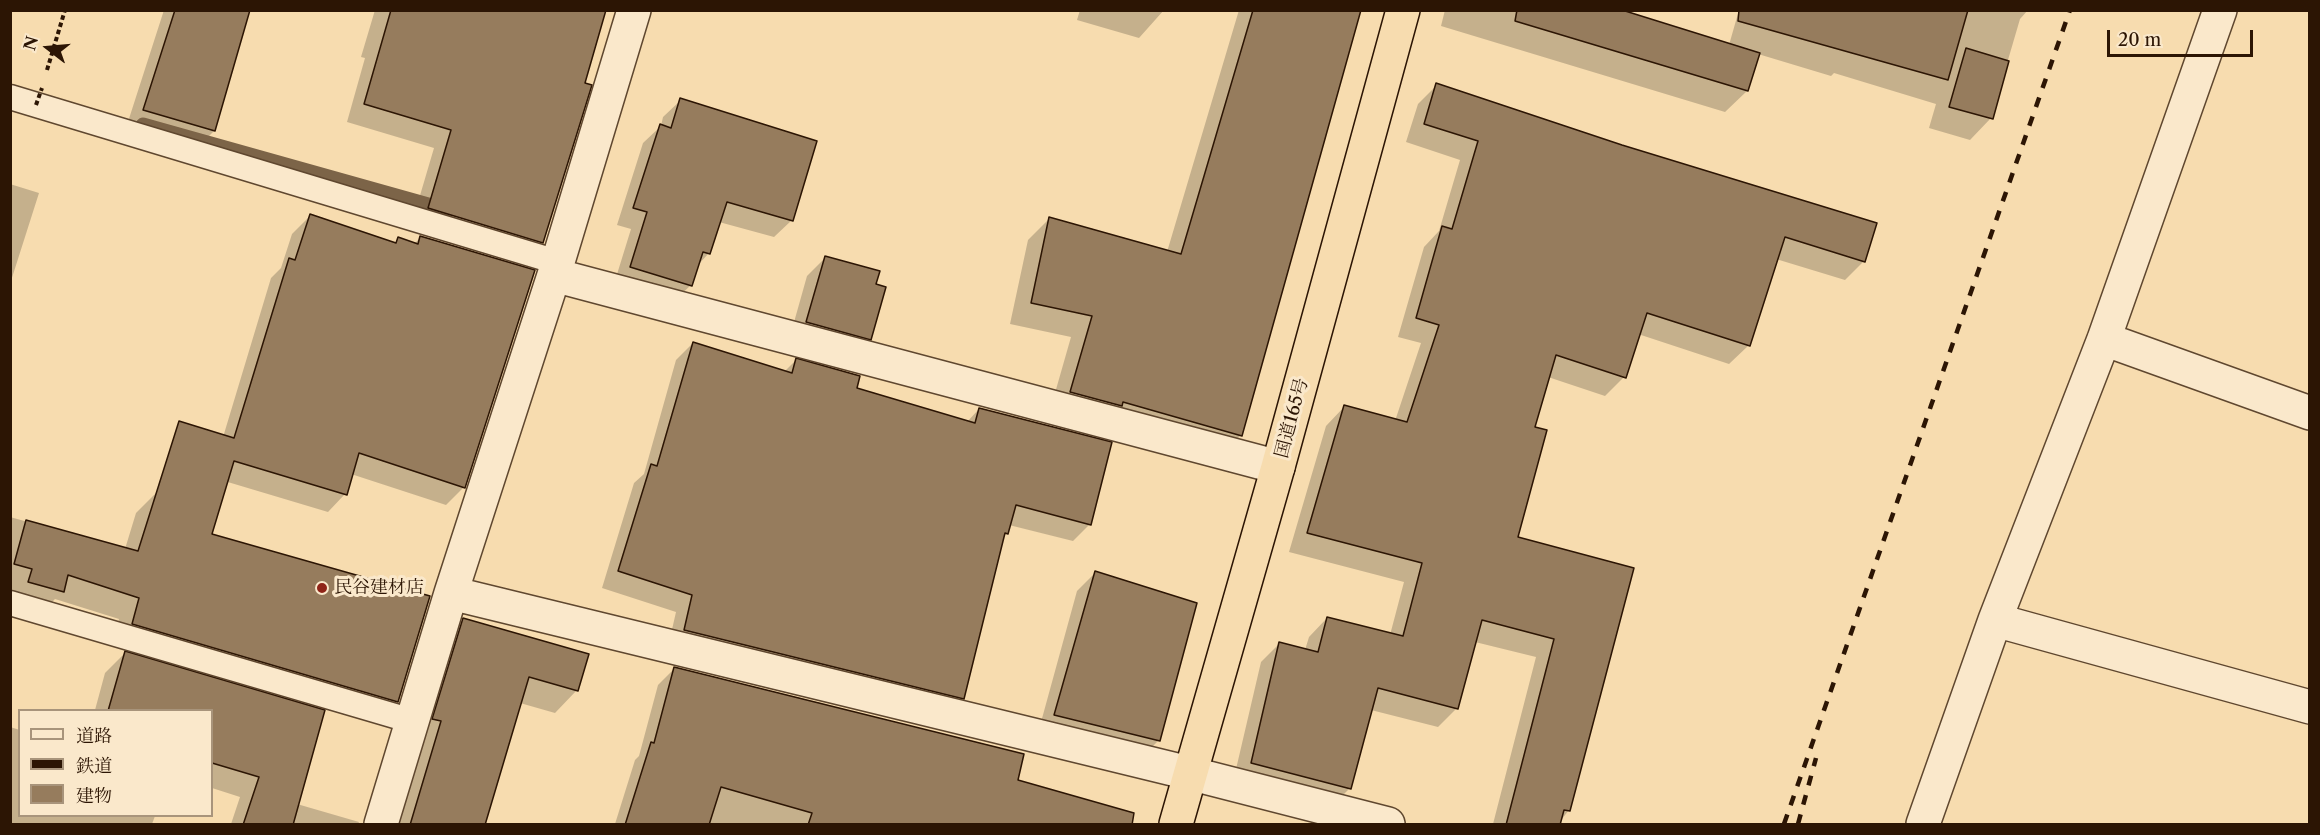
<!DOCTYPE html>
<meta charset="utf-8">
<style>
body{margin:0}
#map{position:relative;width:2320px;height:835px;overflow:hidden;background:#f7dcaf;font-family:"Libre Caslon Text","Noto Serif JP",serif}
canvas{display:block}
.frame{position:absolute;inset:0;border:12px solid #2c1504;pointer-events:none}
.legend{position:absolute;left:18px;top:709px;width:195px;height:108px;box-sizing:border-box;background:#fae8cb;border:2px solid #a8947b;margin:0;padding:8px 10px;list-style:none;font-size:18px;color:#2c1504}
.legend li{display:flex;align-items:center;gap:12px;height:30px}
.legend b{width:30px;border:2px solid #a8947b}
.north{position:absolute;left:18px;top:18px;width:60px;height:60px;-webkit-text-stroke:4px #fae8cb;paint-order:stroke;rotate:286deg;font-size:16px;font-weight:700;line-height:24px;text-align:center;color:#2c1504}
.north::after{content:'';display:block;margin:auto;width:21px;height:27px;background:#2c1504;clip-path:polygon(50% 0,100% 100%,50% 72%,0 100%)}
.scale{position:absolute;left:2107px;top:30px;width:146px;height:27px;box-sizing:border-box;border:3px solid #2c1504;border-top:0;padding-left:8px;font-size:18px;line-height:21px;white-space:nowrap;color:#2c1504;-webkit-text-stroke:4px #fae8cb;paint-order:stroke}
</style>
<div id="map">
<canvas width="2320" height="835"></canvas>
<div class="frame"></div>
<ul class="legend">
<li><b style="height:8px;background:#fae8cb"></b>道路</li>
<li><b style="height:8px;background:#2c1504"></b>鉄道</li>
<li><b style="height:16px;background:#967c5d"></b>建物</li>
</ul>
<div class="north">N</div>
<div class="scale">20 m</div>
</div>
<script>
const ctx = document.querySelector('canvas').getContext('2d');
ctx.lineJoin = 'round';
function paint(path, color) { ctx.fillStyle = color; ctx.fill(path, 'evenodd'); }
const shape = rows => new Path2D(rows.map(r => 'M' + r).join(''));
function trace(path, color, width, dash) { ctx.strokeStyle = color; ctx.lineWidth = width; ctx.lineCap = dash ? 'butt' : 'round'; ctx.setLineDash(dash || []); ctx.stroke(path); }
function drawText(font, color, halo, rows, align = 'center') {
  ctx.font = font + ' "Libre Caslon Text","Noto Serif JP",serif'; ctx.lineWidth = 6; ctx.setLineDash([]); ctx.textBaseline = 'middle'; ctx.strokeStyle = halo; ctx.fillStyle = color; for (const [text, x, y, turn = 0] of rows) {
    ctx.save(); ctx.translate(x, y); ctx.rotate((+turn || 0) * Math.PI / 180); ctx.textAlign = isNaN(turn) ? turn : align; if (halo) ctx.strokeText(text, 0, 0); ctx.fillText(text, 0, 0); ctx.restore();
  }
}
const shadow = shape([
 [164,10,249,10,214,131,196,149,126,128],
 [375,10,604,10,542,242,524,260,411,226,434,148,347,122,365,58,361,57],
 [1080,10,1164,10,1139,38,1077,20],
 [1239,10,1335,10,1358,17,1240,436,1219,457,1049,414,1071,337,1010,324,1028,240,1049,219,1167,252],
 [1445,10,1622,10,1729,45,1739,10,2028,10,2020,19,1991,118,1970,140,1929,128,1936,104,1834,73,1831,76,1758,54,1747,91,1725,112,1441,26],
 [1437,85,1864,261,1845,280,1776,259,1748,346,1729,364,1638,334,1624,377,1605,396,1548,377,1533,428,1516,538,1632,569,1569,810,1558,824,1493,824,1536,657,1475,642,1457,708,1438,727,1371,710,1350,788,1331,807,1233,782,1261,662,1280,643,1305,650,1309,637,1327,618,1390,635,1404,582,1289,552,1326,426,1344,407,1395,421,1421,343,1398,337,1424,247,1439,231,1460,160,1406,142,1418,104],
 [681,100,792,220,774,237,719,222,709,253,697,266,691,285,673,302,614,284,631,229,617,225,643,143,661,126,663,117],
 [10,184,39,193,10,284],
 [310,216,394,244,398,239,414,244,421,237,464,487,446,505,351,474,345,494,328,512,211,477,271,278,281,268,292,234],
 [825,258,875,285,869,339,851,357,789,340,807,276],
 [693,343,784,372,796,360,855,389,967,422,979,409,1090,524,1073,541,1009,525,1002,538,963,698,946,715,668,647,676,612,602,588,634,483,644,474,676,360],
 [158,491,210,535,397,701,376,723,112,645,119,619,55,599,41,613,10,604,10,517,125,549,136,513],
 [1095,573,1159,740,1141,758,1038,733,1077,591],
 [463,620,577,690,555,713,520,703,484,824,395,824,441,642],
 [125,653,323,711,297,804,359,822,358,824,231,824,240,797,212,788,212,710,95,710,105,673],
 [675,668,1016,781,1097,824,615,824,635,760,639,756,658,685],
 [10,727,20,730,20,816,155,816,152,824,10,824]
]);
const stream = shape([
 [143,125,446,210]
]);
const building = shape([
 [175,10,250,10,215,131,143,110,175,10],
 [391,10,606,10,585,83,592,85,543,243,428,208,451,130,364,104,391,10],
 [1253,10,1361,10,1242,436,1123,402,1122,406,1070,392,1092,316,1031,303,1049,217,1181,254,1253,10],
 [1517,10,1622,10,1760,53,1748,91,1515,21,1517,10],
 [1739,10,1968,10,1948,80,1738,21,1739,10],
 [1966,48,2009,61,1993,119,1949,107,1966,48],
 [1436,83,1622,145,1877,223,1865,262,1785,237,1750,346,1647,313,1626,378,1556,355,1535,427,1547,430,1518,537,1634,568,1570,811,1564,810,1560,825,1506,825,1554,639,1482,620,1458,709,1378,688,1351,789,1251,763,1279,642,1318,652,1327,617,1403,636,1422,563,1307,533,1344,405,1407,422,1439,325,1416,318,1442,226,1452,229,1478,141,1424,124,1436,83],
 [680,98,817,141,793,221,727,202,710,254,703,252,692,286,630,267,647,212,633,208,660,124,671,128,680,98],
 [310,214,396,243,398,237,418,244,420,236,535,270,465,488,359,453,347,495,234,461,212,534,430,596,398,702,132,624,139,598,68,575,64,592,28,582,32,569,14,564,26,520,138,551,179,421,234,438,289,258,295,260,310,214],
 [825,256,880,271,876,284,886,287,871,340,806,322,825,256],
 [693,342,792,373,796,358,860,376,857,388,975,423,979,408,1112,442,1091,525,1016,505,1008,534,1005,533,964,699,684,630,692,595,618,571,651,464,657,466,693,342],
 [1095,571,1197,603,1160,741,1054,715,1095,571],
 [463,618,589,654,578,691,529,677,485,825,410,825,441,721,432,719,463,618],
 [125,651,325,710,293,825,243,825,259,777,212,763,212,711,108,711,125,651],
 [674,667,1024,754,1018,780,1134,813,1132,825,808,825,812,813,721,787,709,825,625,825,651,742,654,743,674,667]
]);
const path = shape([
 [47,70,65,10]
]);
const lane = shape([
 [10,97,557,262],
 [10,603,412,721]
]);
const street = shape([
 [554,275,1278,467],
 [2104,339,2310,413],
 [451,593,1189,773,1388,824],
 [1995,620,2310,707],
 [381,824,451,593,554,275,634,10],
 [1923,824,1995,620,2104,339,2220,10]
]);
const highway = shape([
 [1176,824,1278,467,1403,10]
]);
const rail = shape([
 [1784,824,2070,10],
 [1798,824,1816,758]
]);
const pathBridge = shape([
 [36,105,42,88]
]);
const markers = [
 [322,588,6,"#8f2418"]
];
const streetNames = [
 ["国道165号",1292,418,-75]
];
const poiNames = [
 ["民谷建材店",334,588]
];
paint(shadow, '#0003');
trace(stream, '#7c6448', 15);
paint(building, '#967c5d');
trace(building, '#2c1504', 1.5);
trace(lane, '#5f472f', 27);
trace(street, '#5f472f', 36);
trace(highway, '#2c1504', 36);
trace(path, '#2c1504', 4, [4.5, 3]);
trace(lane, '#fae8cb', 24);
trace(street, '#fae8cb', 33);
trace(highway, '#f7dcaf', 33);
trace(rail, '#2c1504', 4.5, [10, 10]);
trace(pathBridge, '#2c1504', 4, [4.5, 3]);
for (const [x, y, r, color] of markers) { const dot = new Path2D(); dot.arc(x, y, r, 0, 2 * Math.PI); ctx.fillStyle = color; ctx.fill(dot); trace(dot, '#fae8cb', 2); }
drawText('18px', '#2c1504', '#fae8cb', streetNames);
drawText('18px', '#2c1504', '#fae8cb', poiNames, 'left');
</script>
